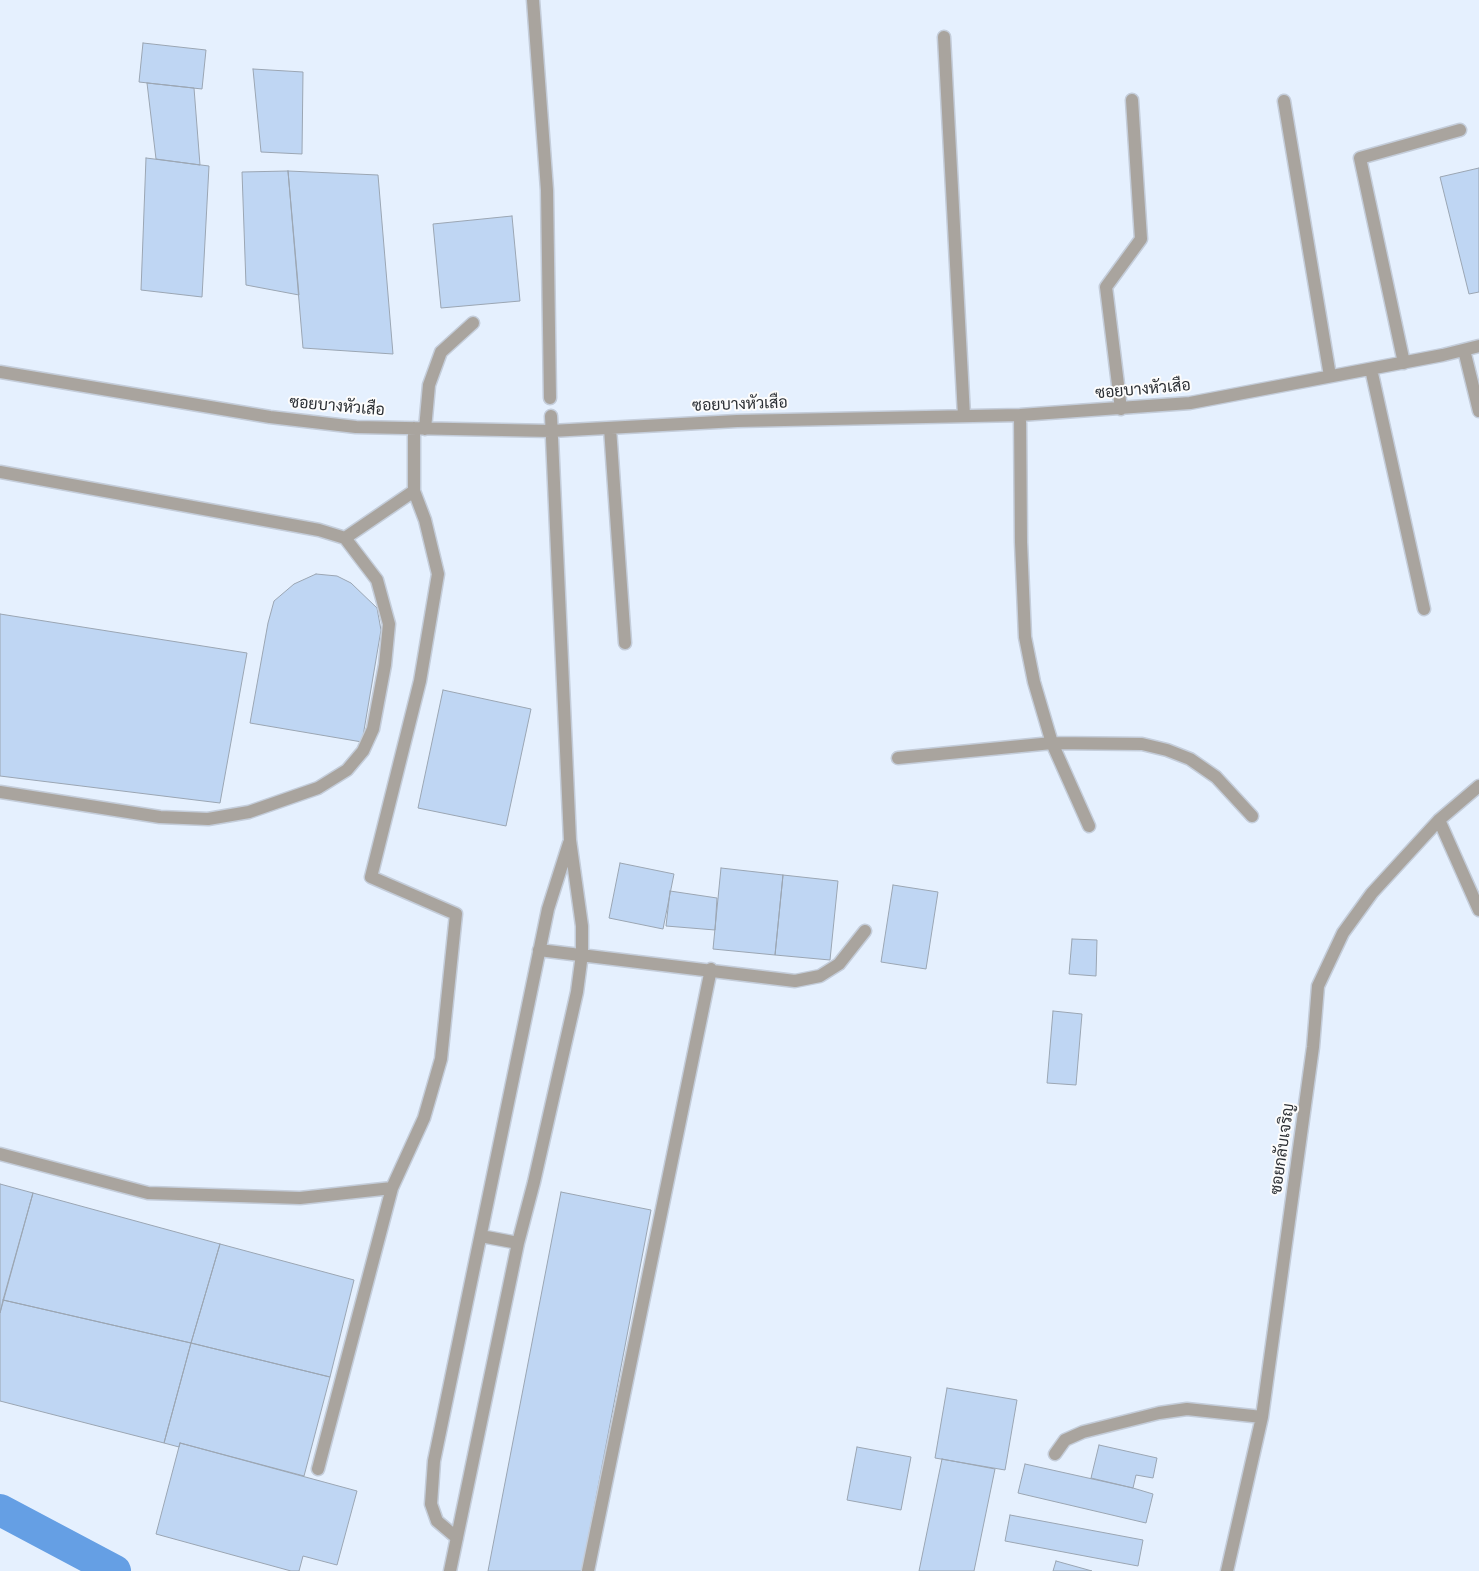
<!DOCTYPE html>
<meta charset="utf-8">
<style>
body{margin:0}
canvas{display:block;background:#e5f0fe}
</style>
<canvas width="1479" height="1571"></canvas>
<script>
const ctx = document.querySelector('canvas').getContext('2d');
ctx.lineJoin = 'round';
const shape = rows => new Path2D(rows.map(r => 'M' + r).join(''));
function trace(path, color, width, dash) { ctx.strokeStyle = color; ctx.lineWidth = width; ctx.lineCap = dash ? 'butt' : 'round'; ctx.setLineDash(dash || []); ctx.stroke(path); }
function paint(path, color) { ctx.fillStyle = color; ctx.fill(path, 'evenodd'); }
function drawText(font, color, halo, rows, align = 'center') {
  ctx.font = font + ' "DM Sans",Sarabun,sans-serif'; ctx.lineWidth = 4; ctx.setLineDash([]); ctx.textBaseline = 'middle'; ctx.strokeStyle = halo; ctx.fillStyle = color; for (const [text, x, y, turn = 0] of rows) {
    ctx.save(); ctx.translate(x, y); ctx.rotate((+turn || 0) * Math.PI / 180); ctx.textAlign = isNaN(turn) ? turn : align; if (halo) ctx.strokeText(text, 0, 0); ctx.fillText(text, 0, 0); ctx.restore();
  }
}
const canal = shape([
 [0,1510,115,1571]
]);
const building = shape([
 [143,43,206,50,202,89,139,82,143,43],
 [253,69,303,72,302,154,261,152,253,69],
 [147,83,194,88,200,165,156,159,147,83],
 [146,158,209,166,202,297,141,290,146,158],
 [1479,168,1479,292,1469,294,1440,177,1479,168],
 [288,171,378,175,393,354,303,348,288,171],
 [288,171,299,295,246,285,242,172,288,171],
 [512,216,520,301,441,308,433,224,512,216],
 [316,574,337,576,351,583,377,608,381,630,362,742,250,723,268,623,274,601,294,584,316,574],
 [0,614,247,653,220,803,0,776,0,614],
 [443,690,531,709,506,826,418,808,443,690],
 [620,863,674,874,663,929,609,918,620,863],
 [721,868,783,875,775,955,713,949,721,868],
 [783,875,838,881,830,960,775,955,783,875],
 [893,885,938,892,926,969,881,962,893,885],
 [670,891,717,898,715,930,666,926,670,891],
 [1072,939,1097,940,1096,976,1069,974,1072,939],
 [1053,1011,1082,1014,1076,1085,1047,1083,1053,1011],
 [0,1184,33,1193,0,1313,0,1184],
 [561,1192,651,1210,582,1571,488,1571,561,1192],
 [33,1193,220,1244,191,1343,3,1300,33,1193],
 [220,1244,354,1280,330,1377,191,1343,220,1244],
 [3,1300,191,1343,164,1443,0,1401,0,1313,3,1300],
 [191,1343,330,1377,304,1476,180,1443,179,1447,164,1443,191,1343],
 [947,1388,1017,1400,1005,1470,935,1458,947,1388],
 [180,1443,357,1491,337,1565,303,1556,299,1571,291,1571,156,1534,180,1443],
 [1099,1445,1157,1458,1153,1478,1136,1475,1133,1488,1091,1478,1099,1445],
 [857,1447,911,1457,901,1510,847,1500,857,1447],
 [942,1459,995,1469,974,1571,919,1571,942,1459],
 [1025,1464,1133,1488,1153,1494,1146,1523,1018,1493,1025,1464],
 [1010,1515,1143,1540,1138,1566,1005,1541,1010,1515],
 [1056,1561,1092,1571,1053,1571,1056,1561]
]);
const minor = shape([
 [533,0,547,190,550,398],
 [944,37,964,416],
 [1284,101,1330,376],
 [1464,350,1479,411],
 [1404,363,1360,158,1460,130],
 [1371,369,1424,609],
 [0,372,270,417,356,427,551,431,737,421,1020,415,1190,403,1443,355,1479,346],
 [1121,409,1106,287,1141,239,1132,100],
 [1020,415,1021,542,1025,637,1034,682,1052,743,1089,826],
 [610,428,625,643],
 [425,429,429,385,441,352,473,323],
 [0,472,319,530,345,538,414,491],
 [898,758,1052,743,1142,744,1167,750,1190,759,1216,777,1252,816],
 [0,792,160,817,208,819,249,812,318,788,347,770,363,751,373,729,385,665,389,624,377,580,345,538],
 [1439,820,1479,910],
 [539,950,795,981,820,976,839,964,865,931],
 [0,1154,148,1193,300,1198,392,1188],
 [481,1236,518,1243],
 [1055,1454,1065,1440,1083,1432,1159,1413,1187,1409,1262,1417],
 [318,1469,392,1188,424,1118,441,1059,456,914,371,877,420,681,438,574,425,520,414,491,414,428],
 [457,1538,437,1521,431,1504,434,1461,548,909,569,843],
 [450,1571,518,1243,534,1182,577,992,582,954,582,926,570,840,551,416],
 [588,1571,711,969],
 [1227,1571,1262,1417,1313,1047,1318,986,1343,933,1372,893,1439,820,1479,786]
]);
const streetNames = [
 ["ซอยบางหัวเสือ",1143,390,-5],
 ["ซอยบางหัวเสือ",740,405,-2],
 ["ซอยบางหัวเสือ",337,407,5],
 ["ซอยกลับเจริญ",1283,1149,-82]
];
trace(canal, '#659fe4', 32);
paint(building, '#bfd6f3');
trace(building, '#9ba6b3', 1);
trace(minor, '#c4cdda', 15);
trace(minor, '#a9a49e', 12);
drawText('16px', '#2b2f34', '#fcfcfc', streetNames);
</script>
